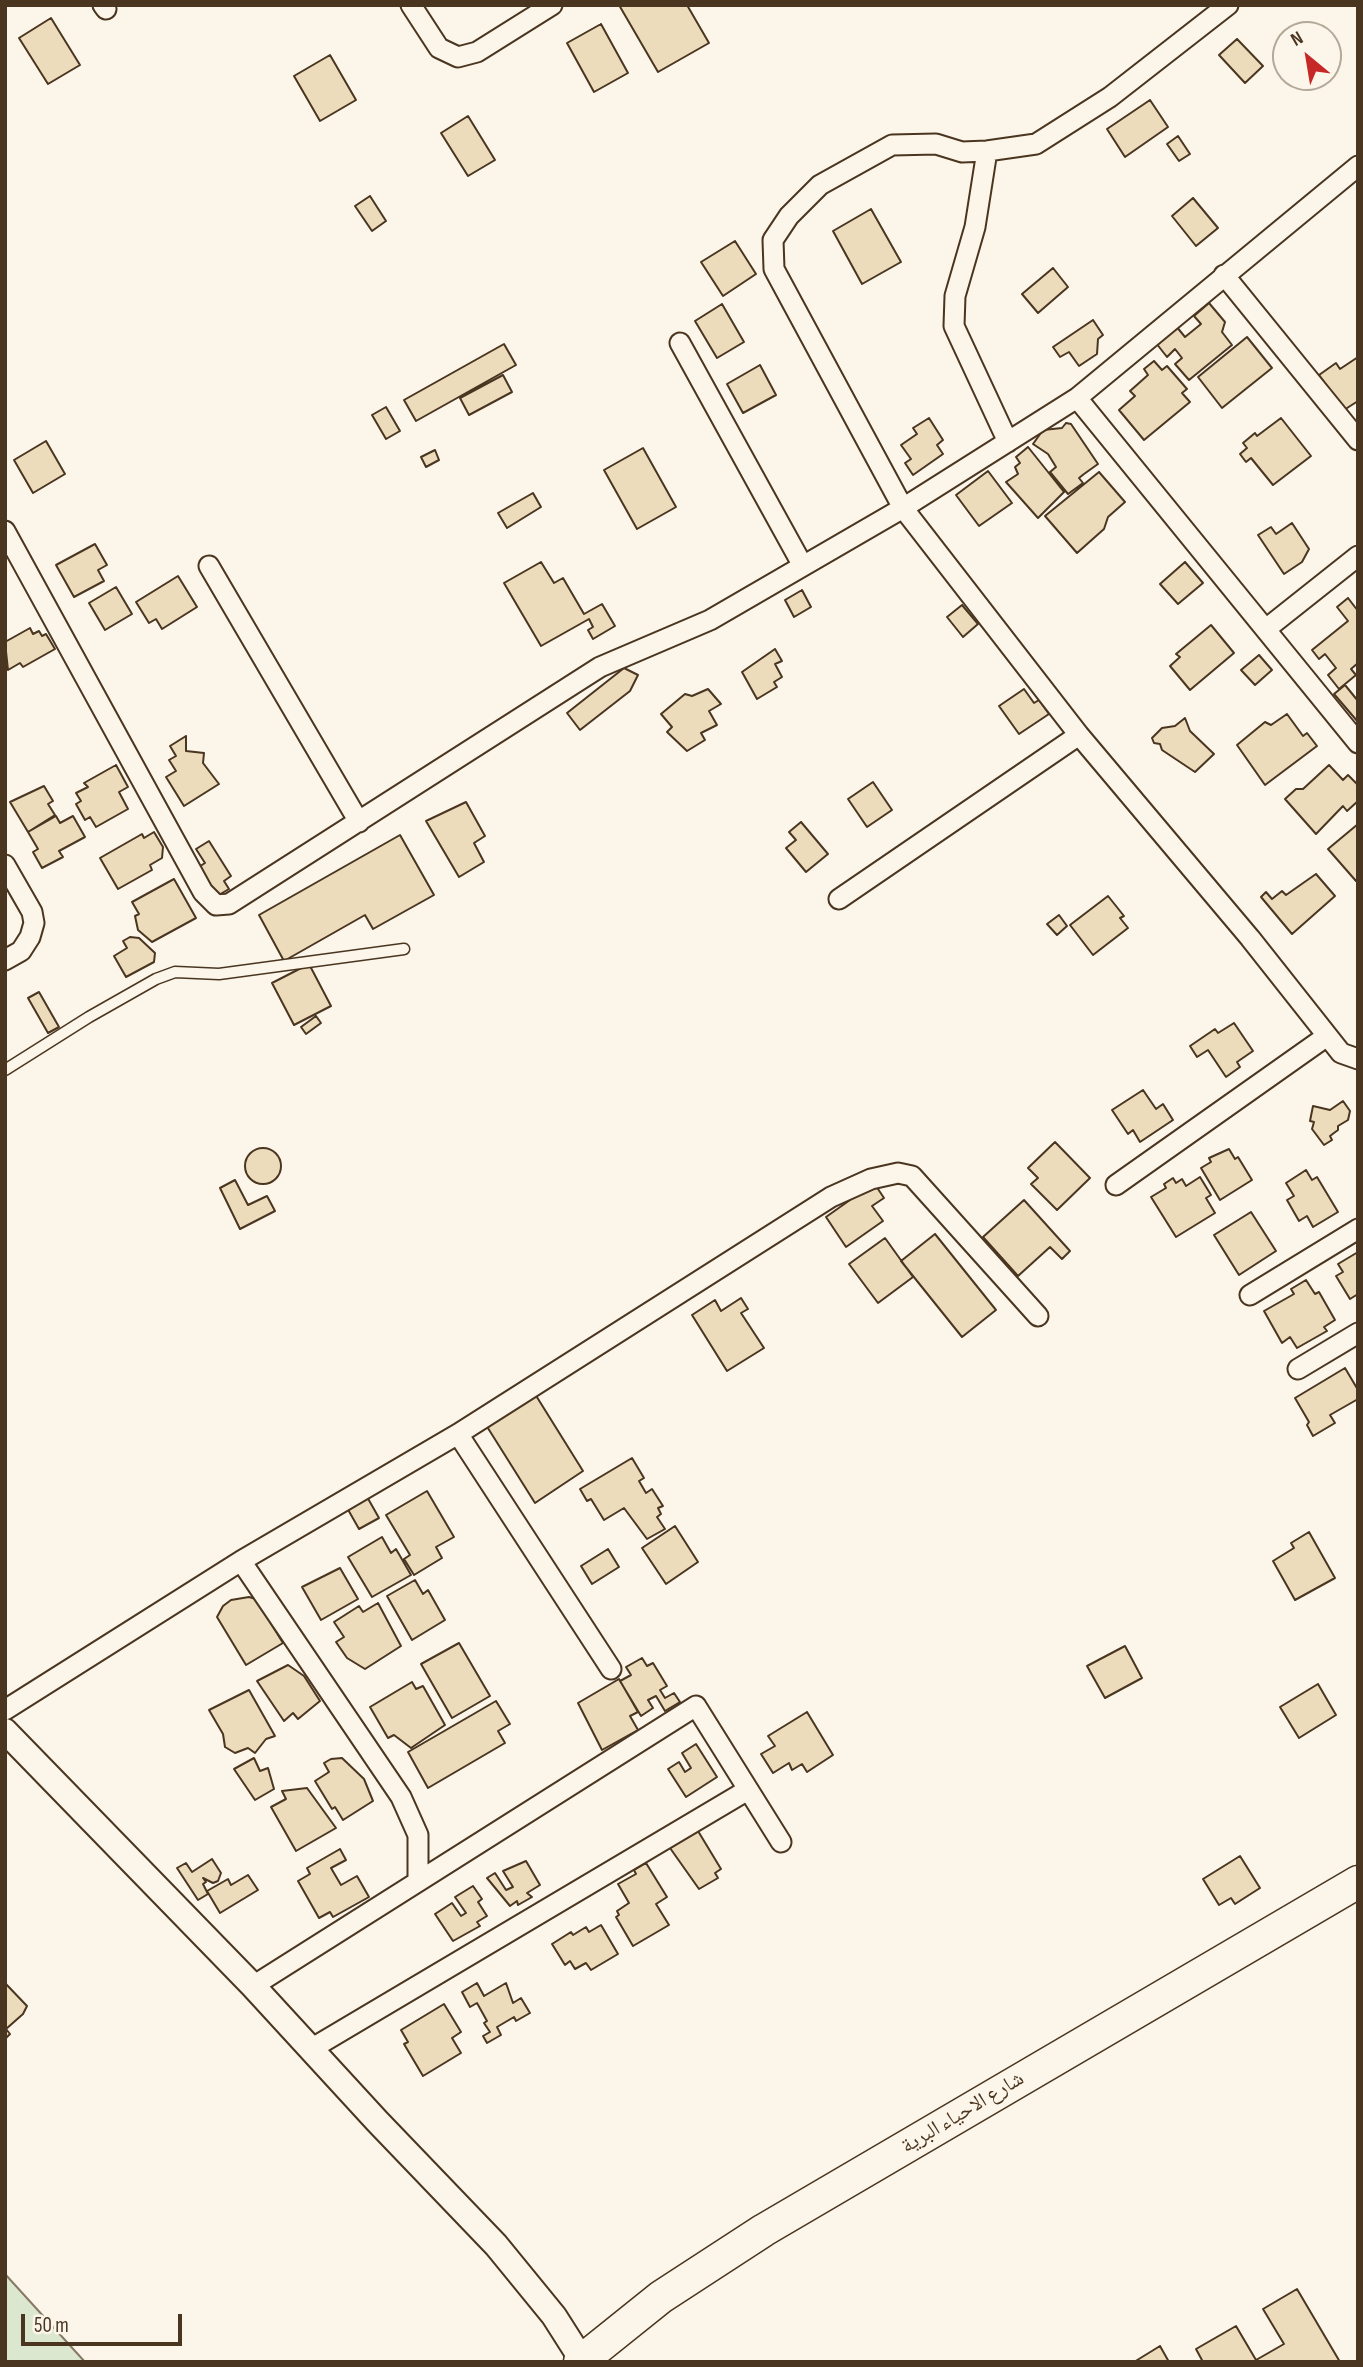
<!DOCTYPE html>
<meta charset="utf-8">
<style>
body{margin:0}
#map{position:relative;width:1363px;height:2367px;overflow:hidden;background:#fbf6e9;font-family:"Sofia Sans Condensed",sans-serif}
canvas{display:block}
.frame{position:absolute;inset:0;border:7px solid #4a3520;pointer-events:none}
.north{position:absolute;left:1272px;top:21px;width:70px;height:70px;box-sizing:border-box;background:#fbf6e9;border:2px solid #b4a999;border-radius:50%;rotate:330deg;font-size:19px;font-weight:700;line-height:28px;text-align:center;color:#4a3520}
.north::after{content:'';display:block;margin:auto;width:24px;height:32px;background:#c62828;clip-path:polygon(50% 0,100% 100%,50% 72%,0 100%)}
.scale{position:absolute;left:21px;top:2314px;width:161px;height:32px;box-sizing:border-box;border:4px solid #4a3520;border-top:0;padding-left:9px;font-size:21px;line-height:24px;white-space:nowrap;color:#4a3520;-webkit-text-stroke:5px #fbf6e9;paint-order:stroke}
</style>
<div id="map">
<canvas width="1363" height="2367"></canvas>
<div class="frame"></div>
<div class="north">N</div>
<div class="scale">50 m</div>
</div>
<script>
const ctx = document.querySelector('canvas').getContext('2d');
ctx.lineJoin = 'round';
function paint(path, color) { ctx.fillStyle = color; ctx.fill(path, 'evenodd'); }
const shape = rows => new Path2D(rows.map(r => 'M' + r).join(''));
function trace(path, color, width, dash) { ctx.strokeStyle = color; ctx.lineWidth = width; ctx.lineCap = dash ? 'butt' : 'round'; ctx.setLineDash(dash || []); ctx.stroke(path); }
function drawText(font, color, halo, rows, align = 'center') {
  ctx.font = font + ' "Sofia Sans Condensed","Noto Naskh Arabic",sans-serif'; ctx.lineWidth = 5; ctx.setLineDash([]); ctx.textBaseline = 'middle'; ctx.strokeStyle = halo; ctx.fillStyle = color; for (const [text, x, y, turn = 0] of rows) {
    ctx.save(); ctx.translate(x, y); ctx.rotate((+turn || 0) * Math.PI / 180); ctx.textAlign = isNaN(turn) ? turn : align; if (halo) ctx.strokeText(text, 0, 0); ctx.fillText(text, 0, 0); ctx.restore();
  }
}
const green = shape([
 [5,2274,85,2362,5,2362,5,2274]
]);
const building = shape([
 [619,5,687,5,709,43,658,72,619,5],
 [51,18,80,65,48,84,19,38,51,18],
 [601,24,628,73,594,92,567,43,601,24],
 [1237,39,1263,66,1245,83,1219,55,1237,39],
 [330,55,356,100,320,121,294,76,330,55],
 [1150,100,1168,127,1125,157,1107,129,1150,100],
 [468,116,495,160,468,176,441,133,468,116],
 [1178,136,1190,154,1179,161,1167,144,1178,136],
 [370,196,386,221,372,231,355,206,370,196],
 [1193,198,1218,228,1196,246,1172,216,1193,198],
 [871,209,901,262,862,284,833,231,871,209],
 [735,241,756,274,723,296,701,262,735,241],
 [1053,268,1068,287,1038,313,1022,294,1053,268],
 [1209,303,1225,322,1222,332,1232,345,1189,380,1175,364,1182,358,1175,349,1167,357,1156,343,1176,326,1185,337,1201,324,1194,316,1209,303],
 [722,304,744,342,717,358,695,321,722,304],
 [1093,320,1103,335,1098,339,1097,354,1079,366,1069,352,1060,357,1053,347,1093,320],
 [1247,337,1272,368,1222,408,1198,377,1247,337],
 [504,344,516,365,416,421,404,400,504,344],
 [1358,357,1358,401,1344,410,1319,375,1336,363,1340,369,1358,357],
 [1154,361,1162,370,1167,366,1187,389,1182,393,1190,402,1144,440,1119,410,1135,396,1130,391,1148,375,1144,369,1154,361],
 [760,365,776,395,743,413,727,384,760,365],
 [503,375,512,392,469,415,460,398,503,375],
 [386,407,400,431,386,439,372,415,386,407],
 [929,418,943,440,937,445,943,454,913,475,905,463,911,459,901,445,917,434,913,428,929,418],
 [1281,418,1311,456,1273,485,1251,458,1246,462,1240,454,1247,448,1243,443,1255,433,1257,436,1281,418],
 [1066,423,1071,424,1098,464,1084,474,1079,478,1083,483,1068,494,1050,472,1056,467,1048,454,1033,444,1043,430,1062,428,1066,423],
 [46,441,65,474,33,493,14,460,46,441],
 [1028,447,1064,492,1038,518,1006,482,1018,474,1015,467,1020,463,1016,457,1028,447],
 [643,448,676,507,637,529,604,470,643,448],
 [435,450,439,460,426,467,421,457,435,450],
 [988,471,1012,503,979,526,956,495,988,471],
 [1099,472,1125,502,1108,517,1104,529,1077,553,1045,516,1099,472],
 [533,493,541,507,507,528,498,513,533,493],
 [1292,523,1309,549,1302,562,1284,574,1258,535,1271,527,1276,534,1292,523],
 [95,544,107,565,98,570,104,581,74,597,56,565,95,544],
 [541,562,554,583,563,578,584,614,602,604,615,626,593,639,588,630,593,627,589,619,541,646,504,583,541,562],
 [1185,562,1203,583,1178,604,1160,584,1185,562],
 [178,576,197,607,162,629,156,619,149,623,136,602,178,576],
 [116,587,132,614,105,630,89,603,116,587],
 [802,590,811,607,794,617,785,600,802,590],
 [1348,598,1358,611,1358,663,1351,669,1356,675,1339,689,1328,675,1336,668,1325,654,1319,659,1312,650,1348,621,1337,607,1348,598],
 [962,605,978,624,963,637,947,617,962,605],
 [1211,625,1234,653,1190,690,1170,666,1180,657,1176,654,1211,625],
 [30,628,33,634,39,631,42,636,46,634,55,649,23,667,20,663,8,670,5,642,30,628],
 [775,649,782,661,775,664,782,677,774,682,777,687,757,699,742,672,775,649],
 [1259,655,1272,670,1255,685,1241,670,1259,655],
 [624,668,638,675,630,691,580,730,567,713,624,668],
 [1345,685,1358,701,1358,722,1334,694,1345,685],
 [708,689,721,704,709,711,717,725,701,733,705,740,687,751,667,732,672,727,661,714,685,694,692,696,708,689],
 [1024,689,1034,703,1039,700,1049,714,1019,734,999,706,1024,689],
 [1287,714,1303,736,1307,733,1317,746,1265,785,1237,745,1265,722,1271,725,1287,714],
 [1185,718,1190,731,1214,754,1195,772,1162,750,1160,744,1154,743,1152,738,1162,728,1175,726,1185,718],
 [186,736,186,751,204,753,203,763,219,784,184,806,166,777,176,771,169,760,176,756,170,746,186,736],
 [116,765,128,787,119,792,128,809,96,827,90,817,85,820,76,804,81,801,76,793,88,787,84,783,116,765],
 [1329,765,1343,780,1348,775,1358,785,1358,801,1347,811,1343,806,1316,834,1285,799,1296,789,1303,789,1329,765],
 [873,782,892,810,867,827,848,799,873,782],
 [44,786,53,801,48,804,55,815,28,832,10,802,44,786],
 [466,802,485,836,474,843,484,862,459,877,426,821,466,802],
 [56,816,60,823,73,816,85,837,59,851,63,857,42,868,33,852,38,849,28,832,56,816],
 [801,822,828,854,806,872,786,848,796,840,789,832,801,822],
 [1358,824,1358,880,1356,881,1328,849,1358,824],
 [154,832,163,847,162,858,150,865,152,870,118,889,100,858,142,834,144,838,154,832],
 [400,835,434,895,373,929,365,915,284,961,259,915,400,835],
 [209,841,231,876,224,881,229,889,212,899,194,870,205,863,196,849,209,841],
 [1316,874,1335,896,1292,934,1261,897,1266,892,1272,899,1282,891,1286,895,1316,874],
 [174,879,196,918,152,942,138,930,135,916,139,914,132,902,174,879],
 [1108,896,1124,916,1120,918,1128,928,1093,955,1070,925,1108,896],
 [1059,915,1067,926,1057,935,1047,924,1059,915],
 [130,937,139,938,155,953,154,962,126,977,114,956,127,948,123,941,130,937],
 [309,964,331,1006,294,1025,272,983,309,964],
 [39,992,59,1027,48,1033,28,998,39,992],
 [316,1016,321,1023,306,1034,301,1027,316,1016],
 [1234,1023,1253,1051,1237,1062,1240,1067,1226,1077,1208,1050,1197,1057,1190,1046,1215,1029,1218,1033,1234,1023],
 [1143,1090,1156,1109,1163,1104,1173,1120,1140,1142,1133,1130,1128,1134,1112,1110,1143,1090],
 [1343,1101,1350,1111,1348,1120,1338,1126,1338,1130,1330,1136,1332,1140,1324,1145,1312,1129,1314,1122,1310,1121,1313,1106,1330,1110,1343,1101],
 [1055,1142,1090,1178,1057,1210,1031,1184,1038,1178,1028,1168,1055,1142],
 '245 1166a18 18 0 1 1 36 0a18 18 0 1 1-36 0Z',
 [1229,1149,1235,1159,1238,1157,1252,1180,1220,1200,1201,1168,1211,1162,1209,1158,1229,1149],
 [1306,1170,1312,1180,1317,1177,1338,1212,1313,1227,1307,1216,1299,1221,1287,1200,1294,1196,1286,1183,1306,1170],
 [1200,1177,1211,1195,1206,1198,1215,1213,1176,1237,1151,1197,1166,1188,1164,1184,1173,1178,1176,1183,1182,1179,1186,1186,1200,1177],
 [235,1180,248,1205,267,1196,275,1211,240,1229,220,1188,235,1180],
 [874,1183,884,1198,872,1206,883,1221,846,1247,826,1217,874,1183],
 [1024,1200,1070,1251,1062,1259,1050,1247,1018,1276,983,1237,1024,1200],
 [1251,1212,1276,1251,1239,1275,1214,1235,1251,1212],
 [935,1234,996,1310,962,1337,901,1261,935,1234],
 [885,1238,913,1277,878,1303,849,1264,885,1238],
 [1358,1252,1358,1294,1350,1299,1336,1276,1343,1272,1338,1264,1358,1252],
 [1306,1280,1315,1294,1319,1292,1335,1320,1324,1327,1327,1331,1297,1348,1290,1337,1282,1343,1264,1311,1294,1294,1291,1289,1306,1280],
 [741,1298,748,1309,741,1313,764,1348,727,1371,692,1315,715,1300,721,1311,741,1298],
 [1345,1368,1358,1390,1358,1399,1330,1415,1335,1423,1313,1436,1307,1425,1309,1422,1295,1398,1345,1368],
 [535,1394,583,1471,535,1503,486,1425,535,1394],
 [632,1458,644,1478,639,1481,646,1493,652,1489,663,1506,658,1508,661,1514,657,1517,665,1529,647,1539,624,1508,604,1520,591,1499,587,1501,580,1489,632,1458],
 [427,1491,454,1537,436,1547,442,1558,414,1575,404,1559,410,1555,386,1515,427,1491],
 [366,1495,379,1518,359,1529,346,1506,366,1495],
 [675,1526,698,1562,666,1584,642,1548,675,1526],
 [1309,1532,1335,1578,1295,1600,1273,1561,1294,1548,1291,1543,1309,1532],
 [382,1537,391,1553,396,1549,411,1575,372,1597,348,1557,382,1537],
 [608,1549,619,1567,592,1584,581,1566,608,1549],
 [340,1568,358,1599,321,1620,302,1587,340,1568],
 [415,1580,423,1594,428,1590,445,1620,412,1640,387,1596,415,1580],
 [249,1597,256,1599,283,1643,246,1665,217,1617,223,1606,231,1600,249,1597],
 [378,1603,401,1646,365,1669,347,1658,336,1642,344,1637,334,1622,359,1606,363,1612,378,1603],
 [459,1643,490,1696,452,1718,421,1664,459,1643],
 [1125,1646,1142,1678,1105,1698,1087,1666,1125,1646],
 [642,1658,647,1666,653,1663,667,1686,660,1690,665,1698,674,1693,680,1702,665,1711,656,1696,648,1700,653,1708,641,1716,620,1681,631,1675,626,1667,642,1658],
 [288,1665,304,1676,320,1701,298,1719,293,1713,284,1721,257,1681,288,1665],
 [619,1679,638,1712,630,1716,638,1730,602,1750,578,1703,619,1679],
 [412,1682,416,1689,423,1686,445,1725,411,1748,394,1735,388,1738,370,1707,412,1682],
 [1318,1684,1336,1715,1299,1738,1280,1707,1318,1684],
 [249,1690,275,1736,266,1739,255,1753,248,1748,235,1753,225,1747,223,1734,209,1710,249,1690],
 [496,1701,510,1724,498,1731,505,1743,428,1788,408,1752,496,1701],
 [807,1712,833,1755,807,1772,802,1764,792,1770,789,1763,773,1773,761,1754,775,1746,768,1736,807,1712],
 [696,1744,717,1777,686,1797,668,1769,679,1762,685,1772,691,1768,682,1753,696,1744],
 [254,1758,260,1771,268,1768,274,1789,255,1800,234,1769,254,1758],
 [342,1758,364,1779,373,1801,343,1820,335,1807,332,1809,315,1781,329,1772,324,1763,331,1759,342,1758],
 [307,1788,336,1828,296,1851,271,1807,286,1799,282,1791,307,1788],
 [698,1831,721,1869,715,1873,718,1878,699,1889,670,1848,698,1831],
 [340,1849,346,1860,331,1868,341,1885,357,1876,369,1897,333,1917,330,1912,319,1918,298,1881,310,1874,307,1868,340,1849],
 [1240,1856,1260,1888,1235,1904,1231,1898,1219,1905,1203,1879,1240,1856],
 [212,1859,221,1873,218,1881,213,1883,203,1878,206,1882,203,1884,208,1894,198,1900,177,1868,186,1863,192,1872,212,1859],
 [526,1861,540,1885,527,1893,532,1897,518,1905,517,1901,510,1906,487,1878,495,1873,506,1890,513,1887,503,1871,526,1861],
 [646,1863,667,1897,656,1904,669,1925,633,1946,616,1917,619,1915,617,1911,629,1903,618,1884,636,1874,634,1870,646,1863],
 [248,1875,258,1890,220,1913,207,1891,228,1879,231,1885,248,1875],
 [473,1886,482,1899,478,1902,487,1916,477,1922,480,1926,453,1941,435,1914,452,1903,461,1916,466,1913,455,1897,473,1886],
 [601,1925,618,1954,591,1970,586,1963,575,1969,570,1961,565,1965,552,1944,571,1932,573,1935,586,1927,589,1932,601,1925],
 [5,1983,27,2006,23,2014,6,2029,10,2034,5,2039,5,1983],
 [477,1983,484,1996,506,1983,513,2003,521,1998,530,2013,516,2021,514,2017,497,2027,501,2035,487,2043,483,2036,490,2032,484,2023,487,2021,477,2003,470,2007,462,1992,477,1983],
 [444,2004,461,2032,452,2038,461,2053,423,2076,404,2044,408,2042,401,2030,444,2004],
 [1297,2289,1340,2362,1203,2362,1196,2349,1236,2326,1256,2360,1284,2344,1263,2309,1297,2289],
 [1160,2346,1169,2362,1134,2362,1160,2346]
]);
const service = shape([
 [5,1070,89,1017,156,979,175,972,219,974,404,949]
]);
const minor = shape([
 [103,5,106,9],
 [411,5,439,48,458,57,477,52,552,5],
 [1228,5,1110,97,1036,144,987,151,962,152,936,144,892,145,820,185,789,216,773,240,774,269,903,508,1079,735,1250,938,1341,1053,1358,1059],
 [987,151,975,227,955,296,954,326,1008,442],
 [1224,275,1358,440],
 [680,343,803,566],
 [1077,398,1358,743],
 [5,531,203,892,216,905,229,904,600,667,710,620,903,508,1077,398,1358,166],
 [209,566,359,822],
 [1266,629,1358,556],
 [5,865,32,912,34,923,30,937,21,951,5,960],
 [839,899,1079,735],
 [1116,1185,1327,1036],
 [1250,1295,1358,1229],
 [1298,1369,1358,1333],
 [458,1434,611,1669],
 [241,1561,401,1797,418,1835,418,1879],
 [5,1710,241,1561,458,1434,831,1197,871,1179,898,1173,912,1176,1038,1316],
 [253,1986,696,1706,781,1842],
 [311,2049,746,1791]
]);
const tertiary = shape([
 [5,1731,253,1986,377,2121,496,2245,554,2316,582,2360]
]);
const primary = shape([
 [580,2362,661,2297,764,2230,1358,1882]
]);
const streetNames = [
 ["شارع الاحياء البرية",963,2113,-31]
];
paint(green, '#dce7d0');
trace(green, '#887966', 2);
paint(building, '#ecdcbc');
trace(building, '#4a3520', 2);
trace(service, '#4a3520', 13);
trace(minor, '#4a3520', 23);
trace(tertiary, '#4a3520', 28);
trace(primary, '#4a3520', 35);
trace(service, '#fbf6e9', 10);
trace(minor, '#fbf6e9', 19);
trace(tertiary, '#fbf6e9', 24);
trace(primary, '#fbf6e9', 32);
drawText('21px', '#4a3520', '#fbf6e9', streetNames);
</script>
